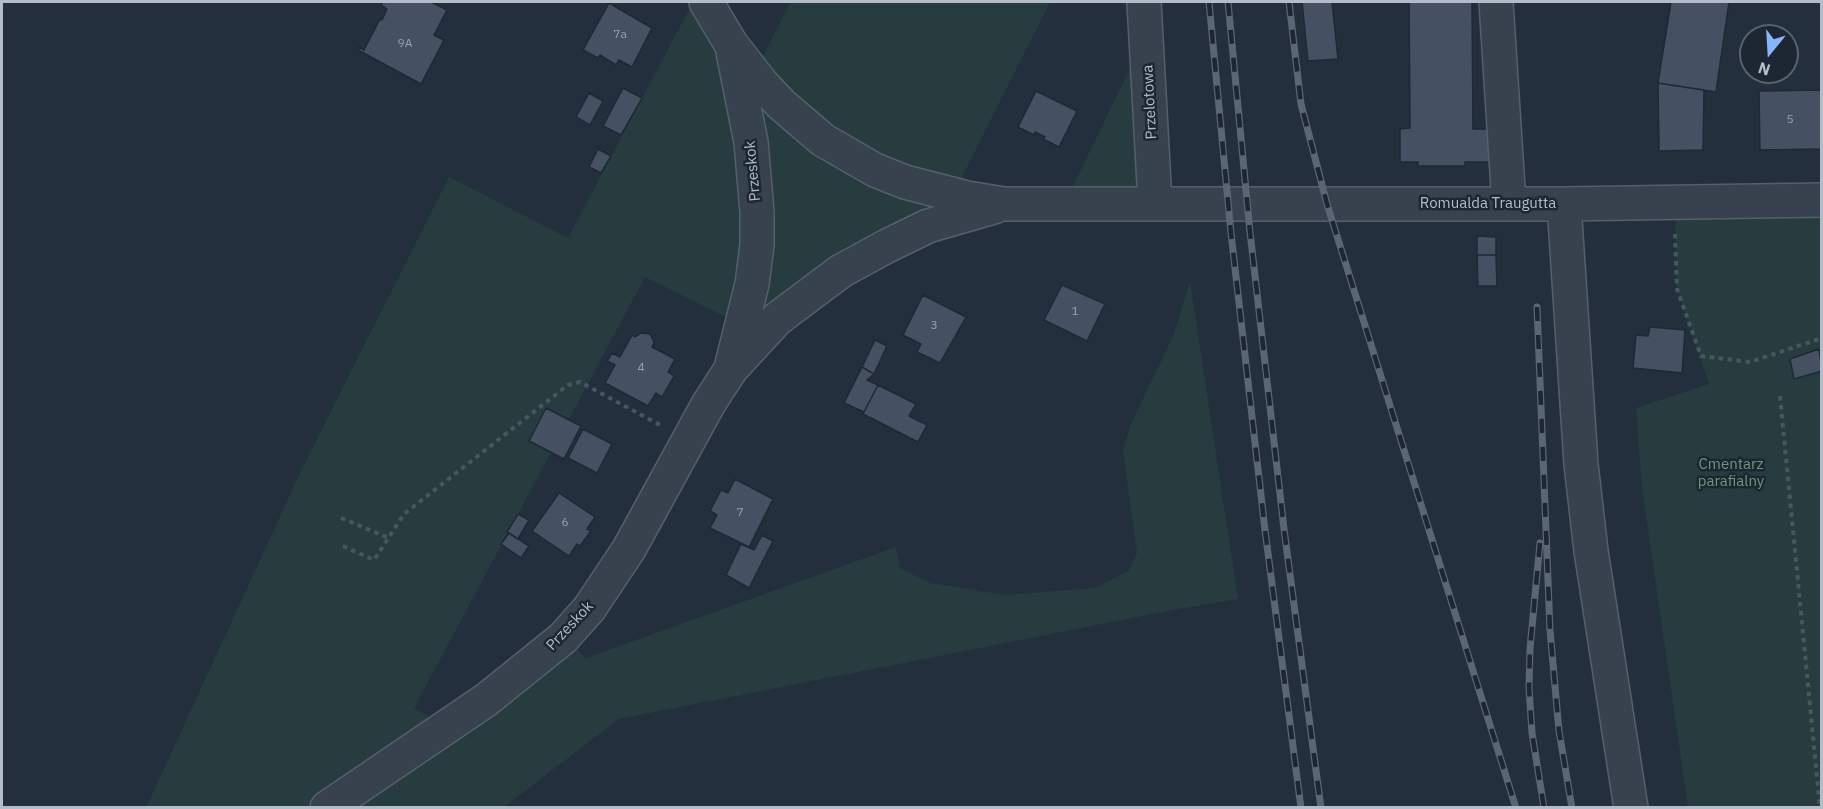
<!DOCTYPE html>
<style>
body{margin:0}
#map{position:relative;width:1823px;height:809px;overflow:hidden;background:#242f3e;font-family:"IBM Plex Sans",sans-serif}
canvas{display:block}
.frame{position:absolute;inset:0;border:3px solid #b4bcc9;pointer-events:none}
.north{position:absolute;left:1739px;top:24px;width:60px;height:60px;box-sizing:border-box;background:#1d2633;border:2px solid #59626f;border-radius:50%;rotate:198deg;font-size:16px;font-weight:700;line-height:24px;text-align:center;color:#b4bcc9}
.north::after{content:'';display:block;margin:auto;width:21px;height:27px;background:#8ab4f8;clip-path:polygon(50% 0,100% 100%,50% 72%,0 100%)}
</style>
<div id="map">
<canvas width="1823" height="809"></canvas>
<div class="frame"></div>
<div class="north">N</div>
</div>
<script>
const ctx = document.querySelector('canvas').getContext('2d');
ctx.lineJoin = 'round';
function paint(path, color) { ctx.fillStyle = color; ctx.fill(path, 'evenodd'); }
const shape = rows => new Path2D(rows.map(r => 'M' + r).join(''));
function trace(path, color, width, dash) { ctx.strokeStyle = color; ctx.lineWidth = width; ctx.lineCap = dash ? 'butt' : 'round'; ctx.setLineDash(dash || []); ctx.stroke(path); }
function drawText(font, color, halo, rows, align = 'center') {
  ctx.font = font + ' "IBM Plex Sans",sans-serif'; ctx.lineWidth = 5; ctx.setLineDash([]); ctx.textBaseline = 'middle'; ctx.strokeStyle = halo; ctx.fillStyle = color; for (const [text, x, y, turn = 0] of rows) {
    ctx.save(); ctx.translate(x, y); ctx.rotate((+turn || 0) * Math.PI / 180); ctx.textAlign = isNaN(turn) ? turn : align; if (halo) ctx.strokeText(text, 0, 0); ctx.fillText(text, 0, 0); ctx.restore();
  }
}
const green = shape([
 [693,2,754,73,791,2,1050,2,953,195,967,198,742,325,645,277,414,708,446,727,563,638,586,658,896,547,900,568,929,583,1006,595,1096,588,1129,570,1137,553,1123,451,1130,426,1174,334,1190,281,1238,599,1178,609,619,719,504,807,146,808,300,473,449,177,568,238],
 [1131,67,1148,68,1155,203,1064,204],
 [1821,200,1821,807,1688,807,1642,488,1636,408,1709,384,1677,289,1675,202]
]);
const building = shape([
 [383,2,431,2,447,10,434,35,444,40,421,84,358,50,359,47,364,50,380,19,382,20,387,9,381,5,383,2],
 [1302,2,1332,2,1338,59,1308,61,1302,2],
 [1409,2,1472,2,1473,129,1496,129,1496,162,1465,162,1465,166,1418,166,1418,162,1400,162,1400,129,1410,128,1409,2],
 [1671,2,1729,2,1716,92,1658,83,1671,2],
 [609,3,652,28,632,67,619,60,616,65,600,55,598,58,583,50,609,3],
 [1658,83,1704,90,1703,150,1659,151,1658,83],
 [623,88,642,98,621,135,603,126,623,88],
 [1822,90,1822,149,1760,150,1759,91,1822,90],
 [1036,91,1077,111,1059,147,1043,139,1045,137,1035,132,1034,135,1018,127,1036,91],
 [589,93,603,101,590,125,576,117,589,93],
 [598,149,611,156,601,173,589,167,598,149],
 [1477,236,1496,237,1496,255,1477,255,1477,236],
 [1477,255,1496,255,1497,286,1478,286,1477,255],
 [1062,285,1105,304,1087,341,1044,320,1062,285],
 [923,295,966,317,940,363,917,352,921,344,903,335,923,295],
 [1650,327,1685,330,1682,373,1633,368,1636,335,1648,336,1650,327],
 [641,333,650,334,654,342,652,347,675,359,668,372,674,376,662,397,656,393,648,406,605,383,615,365,607,361,612,353,620,357,632,335,635,337,641,333],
 [875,340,887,346,874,374,862,367,875,340],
 [1819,349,1822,371,1794,379,1790,359,1819,349],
 [862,367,874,374,867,380,878,385,864,412,844,403,862,367],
 [878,385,916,404,909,416,927,425,918,442,863,414,878,385],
 [546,408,581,426,564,459,529,441,546,408],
 [583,429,612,444,597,473,568,458,583,429],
 [735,479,773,499,749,547,710,528,717,515,710,511,721,490,728,493,735,479],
 [559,493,595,517,587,529,591,531,580,546,577,544,569,556,532,531,559,493],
 [518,514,529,520,518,539,507,532,518,514],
 [509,533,529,546,521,558,501,544,509,533],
 [762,535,773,541,749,588,726,575,741,544,754,550,762,535]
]);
const path = shape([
 [1675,234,1677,289,1701,356,1750,362,1822,338],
 [1780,396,1820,808],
 [341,518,389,538],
 [343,546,374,560,404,514,568,385,580,382,662,426]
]);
const minor = shape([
 [706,2,731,44,763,85,781,104,823,140,875,170,905,182,967,198,1004,204,1564,204,1822,200],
 [1144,2,1155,203],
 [1496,2,1509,204],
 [1564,204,1581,464,1591,551,1631,808],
 [732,364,752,284,757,245,757,212,751,142,733,52],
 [327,808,486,700,563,638,589,609,629,549,709,403,731,369,777,319,841,271,887,246,928,226,994,207]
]);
const rail = shape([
 [1209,2,1231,233,1265,530,1301,808],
 [1228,2,1250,232,1284,529,1321,808],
 [1289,2,1301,104,1327,204,1516,808],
 [1537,307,1550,630,1559,731,1572,808],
 [1540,543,1530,648,1529,688,1532,733,1544,808]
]);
const numberNames = [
 ["7a",620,35],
 ["9A",405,44],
 ["5",1790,120],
 ["1",1075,312],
 ["3",934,326],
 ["4",641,368],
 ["7",740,513],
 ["6",565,523]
];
const streetNames = [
 ["Przelotowa",1150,102,-93],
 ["Przeskok",753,171,-95],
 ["Romualda Traugutta",1488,204],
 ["Przeskok",570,626,-47]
];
const parkNames = [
 ["Cmentarz",1731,465],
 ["parafialny",1731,482]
];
paint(green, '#263c3f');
paint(building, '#455162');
trace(building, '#1f2835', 1.5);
trace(minor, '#565f6c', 36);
trace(path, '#44595c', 4, [4.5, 4.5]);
trace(minor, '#38414e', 33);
trace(rail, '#5a6575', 7);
trace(rail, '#1d2633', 4.5, [14]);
drawText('12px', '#98a1af', null, numberNames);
drawText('15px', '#b4bcc9', '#1d2633', streetNames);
drawText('15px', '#6b9a76', '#1d2633', parkNames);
</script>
